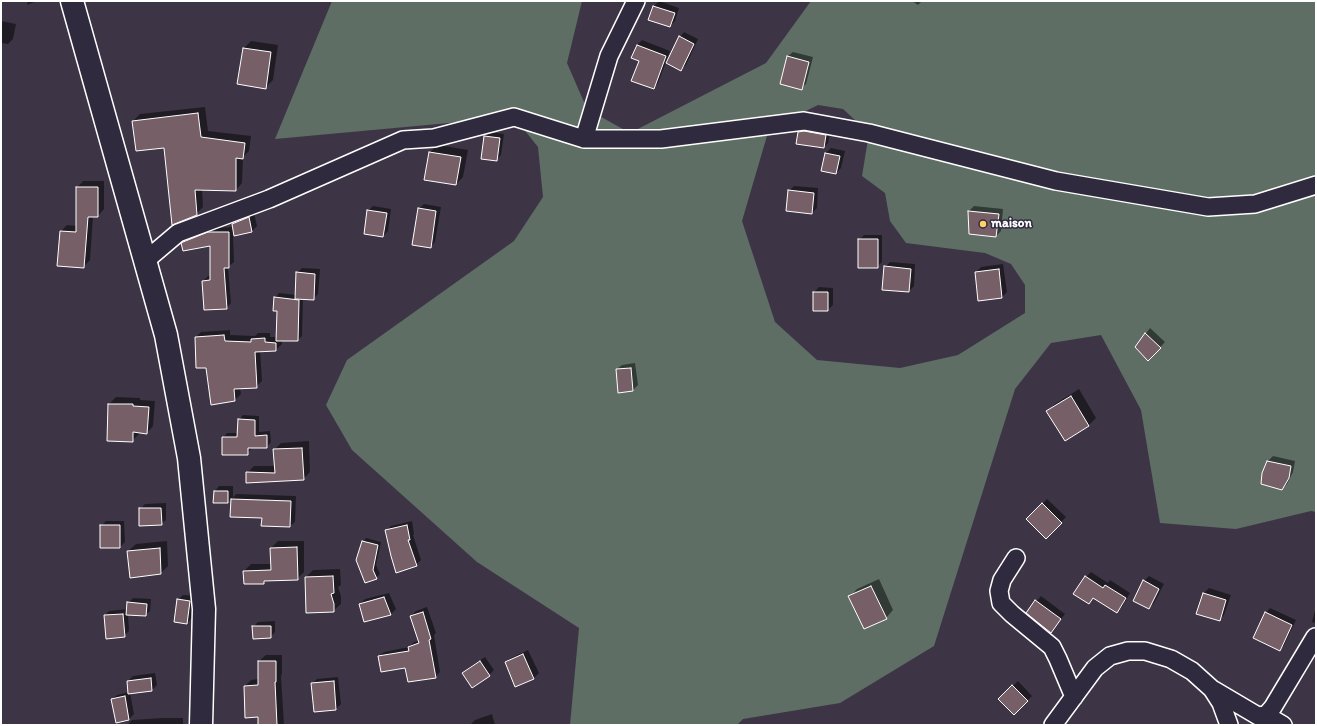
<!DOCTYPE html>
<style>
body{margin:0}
#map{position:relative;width:1317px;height:726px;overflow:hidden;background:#3d3545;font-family:Itim,sans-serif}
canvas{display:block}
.frame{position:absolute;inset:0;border:2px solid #fff;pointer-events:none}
</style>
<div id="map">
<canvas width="1317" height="726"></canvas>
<div class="frame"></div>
</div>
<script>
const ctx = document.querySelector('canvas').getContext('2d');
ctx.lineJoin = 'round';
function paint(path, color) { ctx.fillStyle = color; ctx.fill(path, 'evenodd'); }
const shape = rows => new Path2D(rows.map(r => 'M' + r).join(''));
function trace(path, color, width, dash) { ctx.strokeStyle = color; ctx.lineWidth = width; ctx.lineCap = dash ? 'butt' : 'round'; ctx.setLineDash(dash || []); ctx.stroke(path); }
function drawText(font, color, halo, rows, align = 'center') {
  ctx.font = font + ' Itim,sans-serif'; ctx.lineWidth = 3; ctx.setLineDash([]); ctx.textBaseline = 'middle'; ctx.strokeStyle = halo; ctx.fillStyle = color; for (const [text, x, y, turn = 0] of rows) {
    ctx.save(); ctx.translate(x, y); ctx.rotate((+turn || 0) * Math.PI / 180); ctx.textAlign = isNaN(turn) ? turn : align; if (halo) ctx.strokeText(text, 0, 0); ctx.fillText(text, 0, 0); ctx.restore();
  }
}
const green = shape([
 [332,1,582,1,567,63,587,109,630,133,766,63,811,1,1316,1,1316,512,1311,511,1236,529,1160,523,1141,410,1101,335,1051,343,1015,389,934,646,840,703,743,719,737,725,570,725,579,628,477,562,352,450,326,405,347,360,514,241,543,197,538,147,514,117,275,139],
 [818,105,843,109,869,133,862,176,885,193,890,221,906,243,985,253,1011,264,1025,285,1025,313,958,355,900,368,817,360,775,322,742,221,769,129]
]);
const shadow = shape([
 [28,1,37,1,27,5],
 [659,1,679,8,675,21,670,26,650,19,654,6],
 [912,1,922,1,918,5],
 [1,21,16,24,13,39,8,44,1,43],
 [684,32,698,39,686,65,681,69,666,62,658,83,654,88,640,60,637,45,642,40,670,51,667,59,668,60,680,37],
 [251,41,278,45,273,80,265,88,244,48],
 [793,52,813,57,806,84,801,88,788,56],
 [205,107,208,131,251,136,249,151,243,157,242,183,236,190,202,189,203,207,196,214,165,146,133,121,140,114],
 [804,127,830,131,828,143,824,147,799,132],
 [490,132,504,134,501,155,496,160,485,136],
 [438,145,468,150,463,177,456,184,426,179,430,152],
 [831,148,845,151,841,168,836,173,822,170,826,153],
 [83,181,104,181,104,209,98,216,93,216,90,260,83,267,61,231,67,225,77,226,77,188],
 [794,186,818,188,817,208,812,213,789,191],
 [424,204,441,207,435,242,430,247,419,209],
 [373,206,391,209,388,231,383,236,368,211],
 [974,206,1003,209,1001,231,996,236,969,211],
 [254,213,257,226,252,231,233,235,234,262,228,267,231,303,227,308,203,281,208,276,211,276,211,245,183,244,189,237,214,228,233,227,233,224,238,219],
 [864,235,882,235,882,262,877,267,859,240],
 [890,262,915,264,914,286,909,291,885,267],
 [1003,264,1007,292,1002,297,979,300,976,272,981,267],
 [302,268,320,269,318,294,313,299,303,299,302,336,298,340,282,340,282,344,276,350,260,350,262,381,256,387,240,388,241,394,235,400,212,404,206,367,196,337,201,332,230,330,230,335,255,336,258,333,270,333,270,337,277,337,278,310,275,298,279,293,296,295,297,273],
 [819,287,833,288,833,305,828,310,814,292],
 [1150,328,1165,342,1153,355,1136,347],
 [635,363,638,385,633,390,617,369,622,365],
 [1079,389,1096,418,1089,425,1065,440,1048,411,1055,404],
 [116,397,140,398,140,400,155,401,153,426,147,433,139,432,139,434,132,441,109,404],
 [243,415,259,416,259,432,270,431,271,442,267,447,251,447,251,449,247,454,223,438,227,433,238,433,239,420],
 [309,441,310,472,303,479,247,473,254,466,275,466,274,450,281,443],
 [1273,456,1295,461,1293,472,1287,484,1282,489,1263,473,1268,461],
 [219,486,233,486,233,498,236,494,296,496,295,522,290,526,263,517,231,516,232,498,228,502,214,502,215,491],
 [1047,499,1066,517,1046,537,1028,519],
 [166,503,166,520,161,524,140,509,145,504],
 [106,521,124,521,125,542,120,547,101,547,101,526],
 [412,521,414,534,413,535,421,560,416,565,387,530,391,526],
 [366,538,381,542,376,565,380,574,376,578,363,542],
 [167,541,168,566,161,573,128,551,136,544],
 [278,541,304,541,304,572,297,579,267,580,264,583,244,571,251,564,272,564,271,548],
 [340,569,341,585,338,587,341,596,341,604,333,611,306,577,313,570],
 [1091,572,1108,583,1110,580,1130,593,1122,607,1117,612,1094,597,1088,603,1086,577],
 [1149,576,1164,584,1154,603,1149,608,1144,581],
 [879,579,893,610,886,618,850,597,857,589],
 [1209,588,1231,595,1224,615,1219,620,1204,593],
 [389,593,396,609,391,614,365,621,360,604,365,599],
 [183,595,195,596,192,618,187,623,178,600],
 [1041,596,1065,614,1055,627,1027,613],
 [133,598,151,599,150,611,145,615,128,614,129,631,124,636,105,615,109,611,128,609,128,603],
 [427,607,436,633,434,635,440,672,435,677,379,656,384,652,409,647,414,642,419,641,411,616,416,611],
 [1316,607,1316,623,1312,622],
 [1270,608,1296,620,1284,645,1279,650,1266,613],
 [275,621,275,632,270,637,253,627,258,622],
 [528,650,539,673,534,678,516,686,506,662,511,658],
 [266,655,282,655,282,674,281,676,284,725,259,725,258,716,245,686,251,680,259,679,259,661],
 [485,657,494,670,489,675,463,673,468,668],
 [155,673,157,685,152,690,130,693,134,714,129,719,117,721,112,699,117,695,129,692,128,681,133,676],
 [338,677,341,704,336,709,312,684,317,679],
 [1018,681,1032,696,1014,714,1000,699],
 [492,714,495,725,470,725,475,720],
 [162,718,183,718,183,725,127,725,132,720]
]);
const building = shape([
 [653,6,675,13,670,27,648,20,653,6],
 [679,36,694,44,681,71,666,63,679,36],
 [637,45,666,56,654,89,631,81,639,61,631,58,637,45],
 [243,48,271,52,266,89,237,84,243,48],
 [787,56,809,62,802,90,780,84,787,56],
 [198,113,201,137,245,143,243,159,236,158,236,191,195,190,197,215,172,225,164,148,136,151,132,121,198,113],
 [804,131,826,135,824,148,796,144,798,132,804,131],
 [484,136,500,138,497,161,481,159,484,136],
 [429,152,461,157,456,185,424,180,429,152],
 [825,153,840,156,836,174,821,171,825,153],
 [76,187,98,187,98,217,88,217,84,268,57,266,60,231,76,232,76,187],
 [788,190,814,193,812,214,786,211,788,190],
 [418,208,436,211,431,248,412,245,418,208],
 [367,210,387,213,383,237,364,234,367,210],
 [968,211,999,214,996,237,969,234,968,211],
 [249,217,252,232,234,236,232,224,249,217],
 [208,232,229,232,229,268,224,268,227,309,204,310,202,281,210,280,210,246,183,251,181,243,183,242,208,232],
 [858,239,878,239,878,268,858,268,858,239],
 [884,266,911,269,909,292,882,290,884,266],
 [999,269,1002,298,978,301,975,272,999,269],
 [296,272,315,274,314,300,295,299,296,272],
 [813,292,828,292,828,311,813,311,813,292],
 [274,297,299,300,298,341,276,341,277,311,273,311,274,297],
 [1145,333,1161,348,1148,361,1135,347,1145,333],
 [224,335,225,341,251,342,251,339,265,338,265,342,276,343,276,351,255,352,257,388,234,389,235,401,211,405,206,368,196,368,195,337,224,335],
 [631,368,633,391,618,393,616,369,631,368],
 [1071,396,1089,426,1065,441,1046,411,1071,396],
 [108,404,133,404,133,406,149,407,147,434,133,432,133,442,107,441,108,404],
 [238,419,255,420,255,436,267,435,267,448,248,448,248,455,222,455,222,437,237,437,238,419],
 [302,448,304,480,246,483,246,472,275,473,273,449,302,448],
 [1267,461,1291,466,1289,478,1282,490,1261,484,1262,473,1267,461],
 [214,491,228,491,228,503,213,503,214,491],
 [231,499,291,501,290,527,261,526,262,518,230,517,231,499],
 [1042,503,1062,523,1046,539,1026,519,1042,503],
 [139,508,161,508,162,525,139,526,139,508],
 [100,525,120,525,120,548,100,548,100,525],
 [407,525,410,540,408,540,417,566,396,573,391,556,385,530,407,525],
 [362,541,378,545,373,570,377,579,365,583,356,560,362,541],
 [297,547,298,580,264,581,264,584,244,584,243,571,271,570,270,548,297,547],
 [160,548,161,574,130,578,127,551,160,548],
 [333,576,334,593,331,594,334,604,334,612,306,613,305,577,333,576],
 [1085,576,1103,588,1105,585,1126,598,1117,613,1093,598,1089,604,1073,594,1085,576],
 [1143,580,1159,589,1149,609,1133,601,1143,580],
 [871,586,887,619,864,629,848,596,871,586],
 [1203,593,1226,600,1220,621,1196,614,1203,593],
 [384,597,391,615,364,622,359,604,384,597],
 [177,599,190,601,187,624,174,622,177,599],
 [1035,600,1061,619,1051,633,1026,613,1035,600],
 [127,602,147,604,146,616,126,615,127,602],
 [423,612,431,639,429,640,436,678,408,682,405,668,381,672,378,656,409,651,408,647,419,643,410,616,423,612],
 [1265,612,1292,625,1280,651,1253,638,1265,612],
 [123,614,125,637,106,639,104,615,123,614],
 [252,626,271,626,271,638,253,639,252,626],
 [523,654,534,679,515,687,505,662,523,654],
 [258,661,276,661,276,682,275,682,277,725,258,725,258,717,245,718,244,686,258,685,258,661],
 [480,661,490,676,472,688,462,673,480,661],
 [151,678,152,691,128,694,127,681,151,678],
 [334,681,336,710,314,712,311,683,334,681],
 [1012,685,1028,701,1014,715,998,699,1012,685],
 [125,696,129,720,116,723,111,699,125,696]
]);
const street = shape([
 [584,139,609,56,636,1],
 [145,261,178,233,269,199,403,140,434,138,514,117,584,139,661,139,804,121,869,133,1056,181,1208,207,1255,204,1316,185],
 [1016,558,1002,580,999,591,1001,603,1012,614,1052,647,1058,659,1074,697],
 [1214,690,1258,716,1266,715,1273,707,1315,637],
 [1266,715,1283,725],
 [1053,725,1095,668,1110,656,1128,651,1145,651,1171,659,1192,671,1212,689,1221,703,1229,725]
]);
const secondary = shape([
 [72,1,166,335,189,458,204,609,201,725]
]);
const markers = [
 [983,224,4,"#ffd166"]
];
const poiNames = [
 ["maison",991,224]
];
paint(green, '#5e6e65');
paint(shadow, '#0007');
paint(building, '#775f67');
trace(building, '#fff', 1);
trace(street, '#fff', 20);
trace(secondary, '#fff', 25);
trace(street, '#2f2a3d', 17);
trace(secondary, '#2f2a3d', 22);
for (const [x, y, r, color] of markers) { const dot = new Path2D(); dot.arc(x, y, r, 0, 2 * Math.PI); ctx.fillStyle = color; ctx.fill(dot); trace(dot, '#2f2a3d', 1.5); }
drawText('bold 13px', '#fff', '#2f2a3d', poiNames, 'left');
</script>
